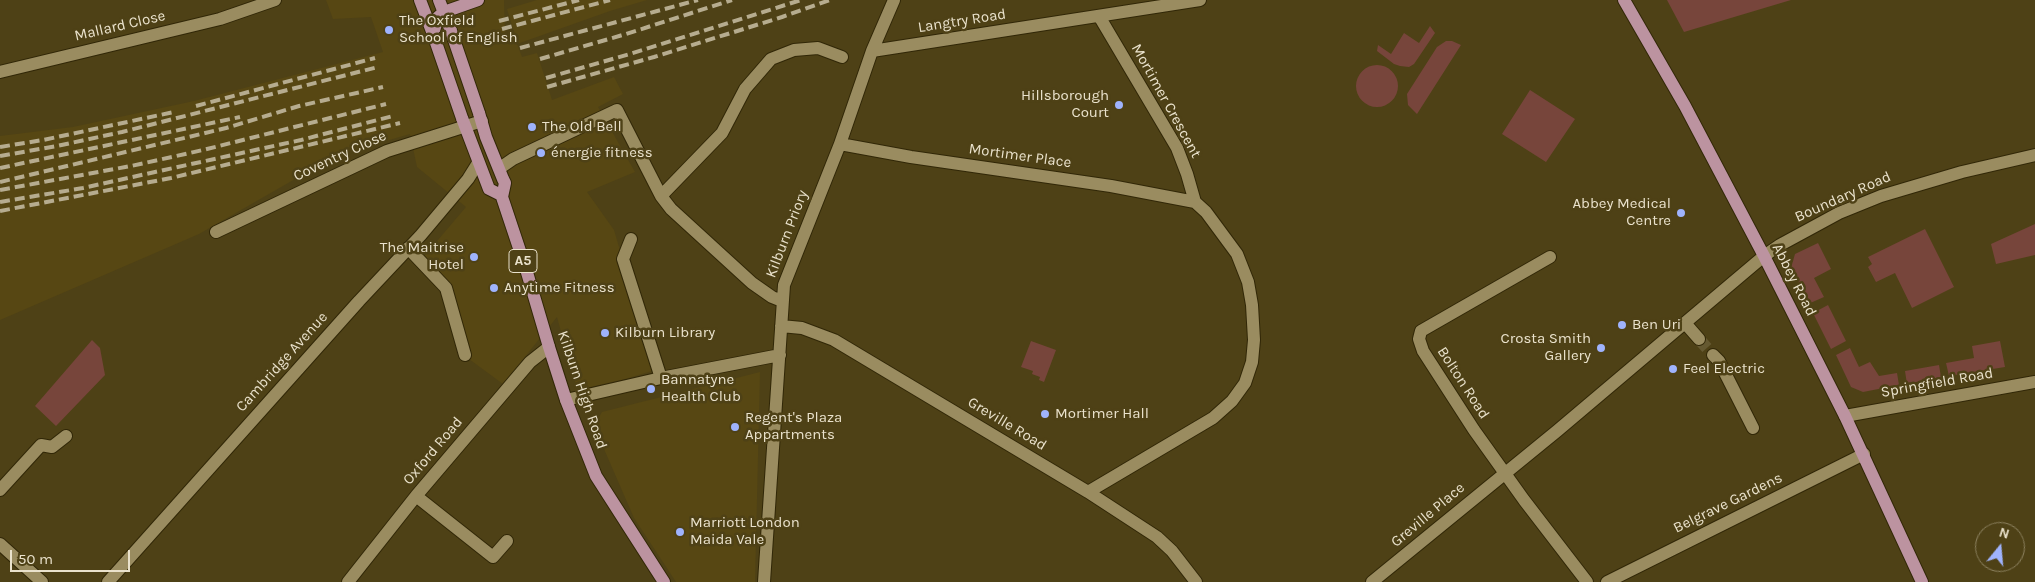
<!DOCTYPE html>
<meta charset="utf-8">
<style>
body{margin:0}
#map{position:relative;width:2035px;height:582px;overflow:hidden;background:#4e4116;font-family:Karla,sans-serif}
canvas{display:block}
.north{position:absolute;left:1975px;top:522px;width:50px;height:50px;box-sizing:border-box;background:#4e4116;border:1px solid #8c815f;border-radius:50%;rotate:17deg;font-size:14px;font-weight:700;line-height:20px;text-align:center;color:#eae2cc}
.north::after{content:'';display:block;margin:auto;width:18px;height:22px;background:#9fb3fd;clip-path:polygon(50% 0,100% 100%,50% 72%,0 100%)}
.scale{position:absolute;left:10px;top:550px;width:120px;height:22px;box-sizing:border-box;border:2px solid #eae2cc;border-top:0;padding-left:6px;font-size:15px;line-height:18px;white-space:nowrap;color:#eae2cc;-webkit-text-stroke:4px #4e4116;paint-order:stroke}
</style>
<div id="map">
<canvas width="2035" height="582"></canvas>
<div class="north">N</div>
<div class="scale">50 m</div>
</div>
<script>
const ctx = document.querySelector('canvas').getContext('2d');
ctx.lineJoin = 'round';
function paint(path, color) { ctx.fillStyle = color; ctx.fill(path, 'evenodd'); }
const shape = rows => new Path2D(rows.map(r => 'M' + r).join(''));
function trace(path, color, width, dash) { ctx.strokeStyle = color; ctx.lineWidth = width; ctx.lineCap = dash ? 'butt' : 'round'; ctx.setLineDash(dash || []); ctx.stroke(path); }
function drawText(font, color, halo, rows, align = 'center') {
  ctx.font = font + ' Karla,sans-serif'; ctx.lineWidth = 5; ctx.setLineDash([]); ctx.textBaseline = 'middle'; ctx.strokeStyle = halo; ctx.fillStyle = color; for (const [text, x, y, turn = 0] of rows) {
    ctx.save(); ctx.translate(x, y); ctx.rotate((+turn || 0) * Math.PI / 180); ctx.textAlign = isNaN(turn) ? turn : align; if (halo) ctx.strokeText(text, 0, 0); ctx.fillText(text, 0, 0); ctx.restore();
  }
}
const built = shape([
 [326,0,504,0,505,38,515,35,507,9,537,0,647,0,610,11,517,44,522,57,537,53,552,100,614,77,623,94,598,107,635,172,587,192,614,230,655,370,625,379,577,390,557,317,503,384,469,359,447,285,421,260,466,207,417,167,410,134,337,155,199,234,0,320,0,136,73,127,194,101,383,52,371,17,333,19],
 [760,372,755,582,676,582,634,518,594,426,602,412]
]);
const green = shape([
 [1667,0,1791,0,1684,32],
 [1430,26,1435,33,1414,64,1409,67,1400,66,1394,64,1377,51,1378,45,1391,54,1404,33,1419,43],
 [1446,41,1452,41,1461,45,1417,114,1408,105,1407,94,1437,47],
 '1356 86a21 21 0 1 1 42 0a21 21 0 1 1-42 0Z',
 [1530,90,1575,119,1546,162,1502,134],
 [2035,224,2035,255,1996,264,1991,244],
 [1925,229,1954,287,1912,308,1895,273,1876,282,1868,267,1872,264,1868,257],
 [1818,243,1831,269,1814,278,1824,297,1808,304,1791,268,1795,254],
 [1828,305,1846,341,1831,349,1813,313],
 [92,340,100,348,105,375,56,426,35,406],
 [1031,341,1056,350,1044,382,1039,380,1040,377,1032,374,1033,371,1021,367],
 [2000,341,2005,367,1949,376,1946,363,1974,358,1972,346],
 [1850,348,1859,367,1870,362,1879,376,1897,373,1899,385,1863,392,1851,387,1836,355],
 [1939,365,1941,377,1907,384,1905,371]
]);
const minorTunnel = shape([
 [1699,339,1713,355]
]);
const minor = shape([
 [872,51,1200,0],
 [0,72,220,19,275,0],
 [840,144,911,157,1111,186,1195,202],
 [500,168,513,159,617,110,661,196,671,209,752,283,772,297,782,301],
 [661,196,722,133,745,89,771,59,794,50,818,48,842,57],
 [216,232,387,151,482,121],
 [631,239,623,259,661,378],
 [408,248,446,288,465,355],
 [1550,257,1421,331,1419,339,1423,351,1474,430,1524,500,1587,582],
 [1685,323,1699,339],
 [781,326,802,328,834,340,1088,492,1157,537,1172,551,1196,582],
 [1713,355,1719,361,1753,428],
 [566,400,661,378,780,355],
 [1845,416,2035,382],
 [0,490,41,445,52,447,66,436],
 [1088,492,1213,418,1232,401,1245,383,1252,362,1254,340,1252,305,1248,282,1237,254,1206,212,1195,202,1187,174,1177,148,1099,16],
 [416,496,493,557,507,541],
 [0,544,42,582],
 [108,582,359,301,421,235,468,179,478,163],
 [348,582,416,496,530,362,549,347],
 [764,582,784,285,840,144,872,51,894,0],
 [1372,582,1557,431,1764,256,1780,245,1839,213,1881,196,1962,172,2035,155],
 [1607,582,1864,454]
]);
const major = shape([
 [420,0,433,34],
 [439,0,451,31],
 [1624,0,1685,106,1764,256,1845,416,1922,582],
 [433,34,438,17,444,12,478,0],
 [479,113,486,137,503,179,505,183,502,197,526,269,549,347,566,400,596,476,664,582],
 [462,118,489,189,501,195]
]);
const rail = shape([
 [499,21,579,0],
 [502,29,610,0],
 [520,48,698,0],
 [540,59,626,34,732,0],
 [546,78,630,54,801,0],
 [547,87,654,57,782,17,830,0],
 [196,106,375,58],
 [0,147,43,140,174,112],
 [0,156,57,146,122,132,378,67],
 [0,168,240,117],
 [0,182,226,128,299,106,383,87],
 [0,190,131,166,203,150,386,104],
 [0,202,83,188,155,172,301,140,393,116],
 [0,211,171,178,400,123]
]);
const majorBridge = shape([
 [451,31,479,113],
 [433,34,462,118]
]);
const markers = [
 [389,30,5,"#9fb3fd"],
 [1119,105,5,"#9fb3fd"],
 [532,127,5,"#9fb3fd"],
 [541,153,5,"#9fb3fd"],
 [1681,213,5,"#9fb3fd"],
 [474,257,5,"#9fb3fd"],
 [494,288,5,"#9fb3fd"],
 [1622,325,5,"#9fb3fd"],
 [605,333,5,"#9fb3fd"],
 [1601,348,5,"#9fb3fd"],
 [1673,369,5,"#9fb3fd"],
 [651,389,5,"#9fb3fd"],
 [1045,414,5,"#9fb3fd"],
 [735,427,5,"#9fb3fd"],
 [680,532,5,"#9fb3fd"]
];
const shields = [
 [523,261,28]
];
const shieldNames = [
 ["A5",523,261]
];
const poiNames = [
 ["The Oxfield",399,21],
 ["School of English",399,38],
 ["Hillsborough",1109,96,"right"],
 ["Court",1109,113,"right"],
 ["The Old Bell",542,127],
 ["énergie fitness",551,153],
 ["Abbey Medical",1671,204,"right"],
 ["Centre",1671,221,"right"],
 ["The Maitrise",464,248,"right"],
 ["Hotel",464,265,"right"],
 ["Anytime Fitness",504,288],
 ["Ben Uri",1632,325],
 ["Kilburn Library",615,333],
 ["Crosta Smith",1591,339,"right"],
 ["Gallery",1591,356,"right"],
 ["Feel Electric",1683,369],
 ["Bannatyne",661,380],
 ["Health Club",661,397],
 ["Mortimer Hall",1055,414],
 ["Regent's Plaza",745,418],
 ["Appartments",745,435],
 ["Marriott London",690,523],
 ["Maida Vale",690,540]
];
const streetNames = [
 ["Langtry Road",962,21,-9],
 ["Mallard Close",120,26,-13],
 ["Mortimer Crescent",1166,101,61],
 ["Coventry Close",340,156,-25],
 ["Mortimer Place",1020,156,8],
 ["Boundary Road",1843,197,-24],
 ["Kilburn Priory",787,234,-69],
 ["Abbey Road",1794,280,63],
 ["Cambridge Avenue",282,362,-48],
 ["Bolton Road",1463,383,57],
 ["Springfield Road",1937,383,-10],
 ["Kilburn High Road",582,390,71],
 ["Greville Road",1007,424,31],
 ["Oxford Road",433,451,-50],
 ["Belgrave Gardens",1728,503,-26],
 ["Greville Place",1428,515,-40]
];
paint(built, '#574713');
paint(green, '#77453b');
trace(minorTunnel, '#655931', 12, [12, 6]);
trace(minor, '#312707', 14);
trace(major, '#312707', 14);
trace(minor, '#9a8c60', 12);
trace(major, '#bc93a0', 12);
trace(rail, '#b6ac8f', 4, [10, 5]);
trace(majorBridge, '#312707', 14, []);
trace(majorBridge, '#bc93a0', 12);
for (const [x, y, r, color] of markers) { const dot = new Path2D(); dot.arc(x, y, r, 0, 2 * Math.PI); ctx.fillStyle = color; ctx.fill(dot); trace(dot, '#4e4116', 2); }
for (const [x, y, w] of shields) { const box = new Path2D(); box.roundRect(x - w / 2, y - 11.5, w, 23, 4); ctx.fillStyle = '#4e4116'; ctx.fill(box); trace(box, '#eae2cc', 1); }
drawText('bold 14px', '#eae2cc', null, shieldNames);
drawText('15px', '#eae2cc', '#4e4116', poiNames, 'left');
drawText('15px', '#eae2cc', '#4e4116', streetNames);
</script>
